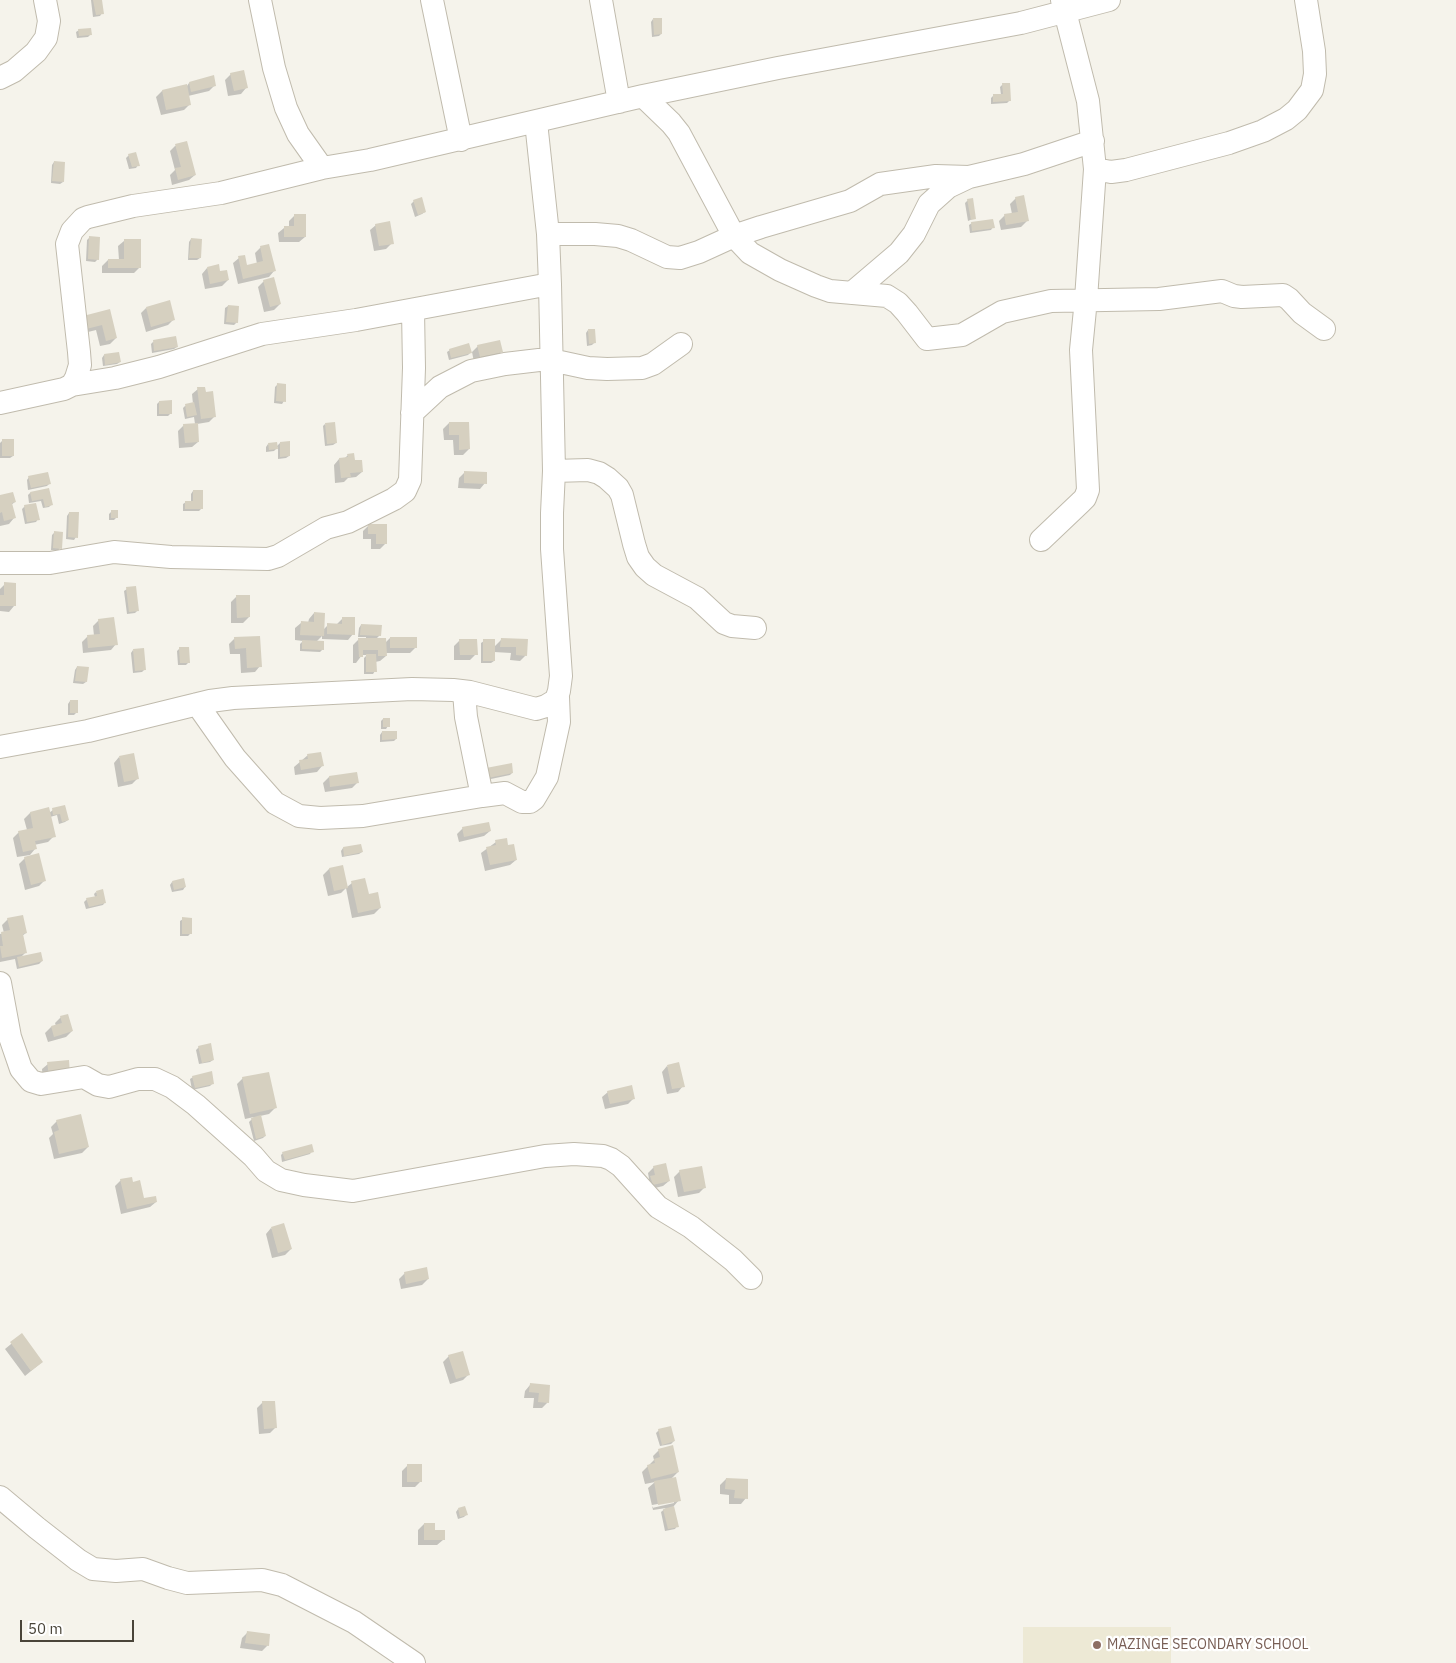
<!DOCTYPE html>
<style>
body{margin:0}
#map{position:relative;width:1456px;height:1663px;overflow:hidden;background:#f5f3eb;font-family:"IBM Plex Sans",sans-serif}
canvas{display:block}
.scale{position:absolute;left:20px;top:1620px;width:114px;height:22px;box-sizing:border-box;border:2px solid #494439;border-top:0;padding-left:6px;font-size:15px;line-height:18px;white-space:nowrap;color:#494439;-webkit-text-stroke:4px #fff;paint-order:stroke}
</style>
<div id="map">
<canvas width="1456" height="1663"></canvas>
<div class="scale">50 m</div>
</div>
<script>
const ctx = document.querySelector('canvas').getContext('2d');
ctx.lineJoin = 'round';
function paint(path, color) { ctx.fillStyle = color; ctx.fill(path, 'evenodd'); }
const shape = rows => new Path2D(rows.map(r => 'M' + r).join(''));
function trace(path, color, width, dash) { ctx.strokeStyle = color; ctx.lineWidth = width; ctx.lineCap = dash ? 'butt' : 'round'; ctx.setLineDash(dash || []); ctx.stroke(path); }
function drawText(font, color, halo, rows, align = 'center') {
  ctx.font = font + ' "IBM Plex Sans",sans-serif'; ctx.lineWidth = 4.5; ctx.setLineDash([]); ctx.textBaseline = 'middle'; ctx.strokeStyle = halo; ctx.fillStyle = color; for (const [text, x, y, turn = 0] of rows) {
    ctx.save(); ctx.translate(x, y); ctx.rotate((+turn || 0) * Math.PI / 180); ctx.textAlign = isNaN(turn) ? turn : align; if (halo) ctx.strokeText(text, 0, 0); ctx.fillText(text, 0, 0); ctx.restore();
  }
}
const education = shape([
 [1023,1627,1171,1627,1171,1663,1023,1663]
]);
const shadow = shape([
 [91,0,100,0,102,13,100,16,93,17],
 [653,19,661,34,659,36,652,37,651,22],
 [79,30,90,35,88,37,77,38,76,32],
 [231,74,246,88,241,94,228,96,225,80],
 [189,83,215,85,209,91,188,96,190,104,184,110,161,115,156,97,162,91,187,86],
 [1003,84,1010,100,1007,103,991,104,991,98,993,96,1001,95,1000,87],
 [186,143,195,175,189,180,172,185,170,175,175,170,170,151,175,146],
 [129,155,138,165,136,168,129,169,126,158],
 [54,162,63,182,60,184,51,183,52,165],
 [1016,198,1027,221,1021,227,1001,230,999,221,1005,215,1012,214,1010,204],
 [968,200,975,218,968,221,965,203],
 [414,201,425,212,422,214,415,217,411,204],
 [295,215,305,237,299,242,279,242,278,233,284,228,289,228,289,221],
 [972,223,993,227,991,230,970,233,969,225],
 [376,225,392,243,386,249,374,251,370,230],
 [89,238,98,259,95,262,86,261,87,240],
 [191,239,200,258,197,260,188,260,189,242],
 [124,241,140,267,134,273,102,273,102,266,108,260,119,260,118,246],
 [261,247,274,271,269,277,238,284,233,263,239,258,246,267,257,264,255,253],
 [207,268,219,273,228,280,222,286,205,289,202,274],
 [264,281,280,304,274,310,264,312,258,287],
 [228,306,237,322,234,325,224,324,225,308],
 [146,308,174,319,168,325,146,332,141,313],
 [109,311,116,338,110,344,100,346,96,330,80,334],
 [588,330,594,343,592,345,587,346,586,333],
 [153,342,177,347,174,349,152,353,151,344],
 [478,346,501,352,496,357,474,362,472,352],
 [450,350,470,353,468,355,449,360,447,352],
 [118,353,120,362,117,364,103,366,102,358,104,355],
 [277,385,284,401,282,404,274,403,275,387],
 [198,389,214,417,209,422,197,424,198,442,192,447,179,448,178,431,184,425,195,424,194,417,185,419,183,408,185,406,193,404,192,394],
 [159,402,171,413,168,416,157,416,157,404],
 [449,423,468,423,469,449,463,455,454,455,453,440,444,440,443,429],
 [325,424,336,443,333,445,325,446,323,426],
 [3,440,13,456,10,458,0,458,0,443],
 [280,443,289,456,286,458,278,459,278,447,274,451,266,452,266,447,268,444,276,447],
 [348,455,362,472,356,477,348,478,344,482,335,483,334,465,339,459,344,459],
 [464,473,485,483,480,489,458,488,459,478],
 [29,477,49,484,47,486,28,490,27,480],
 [48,489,51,505,49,507,43,508,41,501,29,503,28,495,30,493],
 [193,491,202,508,199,511,183,511,183,504,186,502,191,502,191,494],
 [0,496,15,502,11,505,14,518,9,524,0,526],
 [25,506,38,519,36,522,25,524,22,509],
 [112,511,116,518,114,520,109,520,109,514],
 [69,513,76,537,74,540,66,539,67,516],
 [369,525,386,543,380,549,371,549,371,539,363,539,363,531],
 [54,533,60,548,58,551,51,550,52,535],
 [5,584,14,606,9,612,0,611,0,589],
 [127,589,138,610,135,613,127,614,124,591],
 [237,596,249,617,243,623,231,623,231,602],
 [314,613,323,630,328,625,337,624,343,618,353,634,348,640,322,639,322,636,316,642,323,649,320,652,300,651,300,644,303,641,295,640,295,628,301,623,308,623,309,619],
 [99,620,116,644,111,650,83,653,82,642,87,637,94,636,93,626],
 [361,625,380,635,376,639,385,643,390,638,416,647,410,653,386,653,386,656,380,661,375,662,375,671,373,674,364,674,364,658,367,655,362,655,356,663,353,663,353,645,358,640,366,639,366,637,358,637,359,628],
 [259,637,260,666,255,672,241,673,240,654,230,654,229,644,235,638],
 [460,640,476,654,470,660,454,660,454,646],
 [501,640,527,641,526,655,520,661,510,660,511,653,494,652,494,661,491,663,481,663,481,643,484,641,494,647],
 [180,648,188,663,186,665,178,665,177,651],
 [133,650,145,669,142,672,133,673,131,653],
 [77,667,86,682,83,684,73,683,75,670],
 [70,701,76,713,74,715,68,715,68,704],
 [383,719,388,726,386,729,381,729,381,721],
 [382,732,396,739,394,741,380,742,380,735],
 [308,755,322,766,317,772,295,775,294,767],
 [119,757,138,778,132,784,118,787,114,763],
 [484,772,512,773,510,775,486,780],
 [329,777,357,783,352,788,325,792,323,783],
 [65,807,68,820,65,822,59,824,57,815,50,817,54,836,48,842,34,845,35,849,30,855,17,857,13,838,19,832,27,830,24,819,30,813,49,813,53,810],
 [463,828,490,831,484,836,459,842,457,834],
 [496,842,508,846,516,860,510,865,485,871,481,853],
 [343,848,362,852,359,854,342,857,341,851],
 [25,858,44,881,39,886,25,890,19,864],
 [342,867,347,887,352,883,380,908,374,914,352,918,346,888,341,893,328,896,323,875,329,869],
 [172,882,185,887,183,890,172,892,170,885],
 [96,892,105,902,103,905,86,909,84,902,87,899,95,897,94,894],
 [8,919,26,933,22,936,26,952,20,958,42,961,39,964,17,969,15,959,0,962,0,934,4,933,2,925],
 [183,919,191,933,188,936,180,936,180,921],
 [61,1017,72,1031,66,1037,48,1042,45,1033,51,1027,56,1026,55,1023],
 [199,1047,213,1060,210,1062,199,1064,196,1050],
 [67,1062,43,1082,42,1069,48,1064],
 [667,1066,683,1086,678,1092,667,1094,662,1072],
 [193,1077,213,1083,210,1086,192,1090,190,1079],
 [243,1078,275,1108,269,1114,260,1116,265,1136,263,1138,254,1141,249,1122,254,1117,245,1119,237,1084],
 [608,1092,634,1098,628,1104,605,1109,602,1097],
 [57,1121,88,1147,82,1153,54,1159,49,1138,53,1134,51,1127],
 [312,1151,310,1154,282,1162,281,1155,283,1153],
 [654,1167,669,1181,663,1186,647,1190,645,1183,649,1179,648,1173],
 [680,1171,705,1187,699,1193,678,1197,674,1177],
 [121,1180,132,1184,143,1200,156,1202,150,1207,121,1214,115,1186],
 [271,1228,291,1249,285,1255,272,1258,266,1234],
 [405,1273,428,1279,422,1285,401,1289,399,1279],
 [22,1335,42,1362,25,1376,5,1349],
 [449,1356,469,1374,463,1380,450,1384,443,1362],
 [530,1385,549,1386,548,1402,542,1408,533,1408,534,1398,524,1398,525,1391],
 [263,1402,275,1428,270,1433,259,1434,257,1408],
 [659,1430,674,1441,671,1444,660,1446,656,1433],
 [659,1450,678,1472,670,1480,679,1500,673,1507,677,1526,675,1529,665,1531,661,1512,666,1508,653,1510,648,1488,655,1482,645,1484,642,1472,654,1460,653,1456],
 [674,1501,674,1503,652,1508,652,1505],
 [408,1465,420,1482,415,1487,402,1487,402,1471],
 [726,1479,746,1498,741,1504,729,1504,729,1495,720,1494,720,1485],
 [458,1509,466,1515,464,1517,458,1519,456,1512],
 [424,1524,443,1540,437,1545,418,1545,418,1530],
 [247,1633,268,1645,262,1651,240,1648,242,1638]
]);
const building = shape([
 [93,0,102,0,104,14,96,15],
 [653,18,662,18,662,34,654,35],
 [91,28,92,35,79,36,78,29],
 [244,70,248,88,234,91,230,73],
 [214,75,216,86,191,92,189,82],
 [1002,83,1010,83,1011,101,993,102,993,94,1003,94],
 [187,84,191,105,166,110,162,90],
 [187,141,196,175,178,180,175,168,181,167,175,144],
 [136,152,140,166,132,167,128,154],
 [54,161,65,162,64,182,52,181],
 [1024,195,1029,221,1006,225,1004,214,1018,212,1015,197],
 [422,197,426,212,418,215,413,200],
 [973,198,976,219,971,220,967,199],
 [294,214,306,214,306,237,284,237,284,226,294,226],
 [993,219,995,228,972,231,971,222],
 [390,221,394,244,379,246,375,224],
 [89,236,100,237,99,260,88,259],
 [191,238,202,239,201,258,189,258],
 [124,239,141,239,141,268,108,268,108,259,124,259],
 [269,244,276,271,243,279,238,256,245,255,247,265,263,261,260,246],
 [219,264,220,271,227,270,229,280,210,284,207,267],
 [274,277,281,304,270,307,263,280],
 [170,300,175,320,151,327,146,307],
 [228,305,239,306,238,323,226,322],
 [110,309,117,338,106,341,102,325,86,329,83,316],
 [588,329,595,329,596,343,589,344],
 [176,336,178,347,154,351,153,340],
 [500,340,503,352,480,357,477,345],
 [469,343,472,353,451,358,449,349],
 [119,352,121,362,105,365,104,354],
 [277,383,286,384,286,402,276,401],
 [197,387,205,387,206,392,213,391,216,417,201,419],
 [172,400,172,414,159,414,159,401],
 [194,402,197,415,187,417,185,404],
 [335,422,337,443,327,444,325,423],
 [449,422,469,422,470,449,459,450,459,435,449,435],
 [198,423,199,442,185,443,183,424],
 [2,439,14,439,14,456,2,456],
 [290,441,290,456,280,457,280,442],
 [277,442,278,449,269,450,268,443],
 [354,453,355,460,362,460,363,472,350,473,351,477,341,478,339,458,348,457,347,454],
 [464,471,487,472,487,484,464,483],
 [48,472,51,484,31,488,28,476],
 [49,488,53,505,45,507,43,499,32,501,30,492],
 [193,490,203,490,203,509,185,509,185,501,193,501],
 [13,492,16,502,12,503,16,518,4,521,2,512,0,513,0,495],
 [36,503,40,520,27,522,24,505],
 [111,510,118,510,118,518,111,518],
 [69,512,79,512,78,538,68,537],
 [368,524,387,524,387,544,376,544,376,534,368,534],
 [54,531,63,532,62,549,53,548],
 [4,582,16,583,16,606,0,606,0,595,4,595],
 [136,586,139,611,129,612,126,587],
 [236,595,250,595,250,617,237,618],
 [314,612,325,613,324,636,300,635,301,621,314,622],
 [114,617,118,645,88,648,87,635,100,634,98,619],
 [342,617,355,617,355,635,327,634,327,623,342,624],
 [361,624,382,625,381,636,360,635],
 [260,636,262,667,247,668,246,648,235,649,234,637],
 [390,637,417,637,417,648,390,648],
 [358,638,386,638,387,656,378,656,378,650,363,650,363,657,359,657],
 [501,638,528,639,527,656,516,655,516,647,500,647],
 [459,639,477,639,478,655,460,655],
 [483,639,495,639,495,661,483,661],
 [302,640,324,641,324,650,302,649],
 [179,647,189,647,190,663,180,663],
 [144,648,146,670,135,671,133,649],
 [366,654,376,654,377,672,366,672],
 [77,666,89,667,87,682,75,681],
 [70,700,78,700,78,713,70,713],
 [383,718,390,718,390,727,383,727],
 [382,731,397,731,397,739,382,740],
 [321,752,324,766,301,770,299,760,308,759,307,754],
 [134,753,139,779,124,782,119,756],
 [512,763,513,773,488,778,486,768],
 [357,772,359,783,330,787,329,776],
 [65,805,69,820,62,822,60,814,53,815,52,808],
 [49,807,56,837,35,841,37,849,23,852,18,831,33,828,30,812],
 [489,822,491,831,464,837,462,827],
 [507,838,508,845,514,844,517,860,490,865,486,847,496,845,495,840],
 [361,844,363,852,344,856,343,847],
 [39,853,46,881,31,885,24,857],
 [343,865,348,888,334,891,329,868],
 [184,878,186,887,174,890,172,881],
 [365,878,369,894,378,892,381,908,358,913,351,881],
 [103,889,106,903,89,907,86,898,97,896,96,891],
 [23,915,27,933,23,934,27,953,2,958,0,946,3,946,1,932,10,930,7,918],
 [182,917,192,918,192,934,182,934],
 [41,952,43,961,19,967,17,957],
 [68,1014,73,1031,54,1037,51,1026,62,1023,60,1016],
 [211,1043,214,1060,202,1063,198,1046],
 [69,1060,70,1075,49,1076,47,1062],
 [679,1062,685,1087,672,1089,667,1065],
 [212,1071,214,1084,195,1088,192,1076],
 [269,1072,277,1108,250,1114,242,1077],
 [632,1085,635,1099,610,1104,607,1091],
 [81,1114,89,1147,59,1154,54,1132,59,1130,56,1120],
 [261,1115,266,1136,256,1139,251,1118],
 [312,1144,314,1152,285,1160,282,1152],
 [666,1163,670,1181,653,1185,650,1176,655,1175,653,1166],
 [702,1166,706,1188,684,1192,679,1170],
 [132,1177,133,1182,140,1180,144,1198,156,1196,157,1202,127,1209,120,1179],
 [284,1223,292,1249,278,1253,271,1227],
 [427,1267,429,1279,406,1284,404,1272],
 [22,1333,43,1362,31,1371,10,1342],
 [463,1351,470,1375,456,1379,448,1355],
 [530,1383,550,1385,549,1403,538,1402,539,1393,529,1392],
 [262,1401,275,1401,277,1428,264,1429],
 [671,1426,675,1441,662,1445,658,1429],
 [673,1445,679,1472,651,1479,647,1465,655,1463,654,1459,660,1457,658,1449],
 [407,1464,422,1464,422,1482,407,1482],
 [676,1477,681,1501,658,1505,654,1481],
 [726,1478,748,1479,748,1499,734,1498,735,1490,725,1489],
 [465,1506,468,1515,460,1517,458,1508],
 [674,1506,679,1527,668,1529,663,1509],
 [424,1523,435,1523,435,1530,445,1530,445,1540,424,1540],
 [247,1631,270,1634,269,1646,245,1643]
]);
const minor = shape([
 [260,0,274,68,286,108,298,134,322,168],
 [432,0,461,140],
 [601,0,619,102],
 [0,78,14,71,36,52,46,38,49,21,45,0],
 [643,96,671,123,679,133,734,236,750,253,780,270,816,286,830,291,887,296,898,303,907,313,927,339,962,335,1002,312,1051,301,1159,299,1222,291,1234,296,1242,297,1283,295,1289,299,1302,313,1324,329],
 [1095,169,1111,172,1126,170,1229,143,1263,131,1286,119,1297,110,1312,90,1315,74,1314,51,1306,0],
 [548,234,595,234,618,236,631,240,667,257,680,258,699,252,734,236,761,227,850,201,880,184,936,176,969,177],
 [852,293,899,253,914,234,929,204,948,187,969,177,1024,164,1093,141],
 [72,385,115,378,159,367,262,334,356,320,550,284],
 [0,403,64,389,72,385,76,378,80,365,79,352,67,244,72,231,83,219,88,217,133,206,221,193,322,168,370,160,643,96,778,68,1021,23,1109,0],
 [412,413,440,387,471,371,505,364,539,360,551,360,588,368,607,369,642,368,653,364,681,344],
 [554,471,588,470,599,473,607,478,618,488,622,495,634,544,638,557,645,567,654,575,697,598,724,623,732,626,755,628],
 [1041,540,1081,502,1085,498,1088,490,1081,350,1086,299,1095,169,1088,101,1062,0],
 [0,563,50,563,114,552,171,557,268,559,278,556,326,528,348,522,394,499,405,491,410,480,414,368,413,310],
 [464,692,466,717,482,796],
 [197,704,235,758,275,803,299,816,320,818,363,816,482,796,505,793,522,802,530,802,534,799,547,777,559,722,558,697],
 [0,747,88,731,210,701,233,698,412,689,453,690,470,692,536,709,546,706,556,700,559,691,561,676,552,549,552,513,554,471,550,284,548,234,536,122],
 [0,983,10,1037,21,1069,31,1081,41,1084,84,1077,98,1085,109,1087,138,1079,155,1079,172,1087,196,1105,253,1156,266,1171,281,1180,304,1185,353,1191,545,1156,574,1154,603,1156,611,1159,621,1166,658,1207,691,1227,733,1260,751,1278],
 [0,1497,37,1528,78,1560,93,1569,116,1571,143,1569,168,1578,187,1583,262,1580,282,1585,354,1622,414,1663]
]);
const markers = [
 [1097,1645,5,"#8d6e63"]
];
const educationNames = [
 ["MAZINGE SECONDARY SCHOOL",1107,1645]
];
paint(education, '#ede9d5');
paint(shadow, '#0003');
paint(building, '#d6d0c0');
trace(minor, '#c0bbad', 24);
trace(minor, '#fff', 22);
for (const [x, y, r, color] of markers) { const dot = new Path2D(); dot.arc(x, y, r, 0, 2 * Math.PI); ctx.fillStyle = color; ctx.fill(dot); trace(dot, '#fff', 2); }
drawText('14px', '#785e54', '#fff', educationNames, 'left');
</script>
